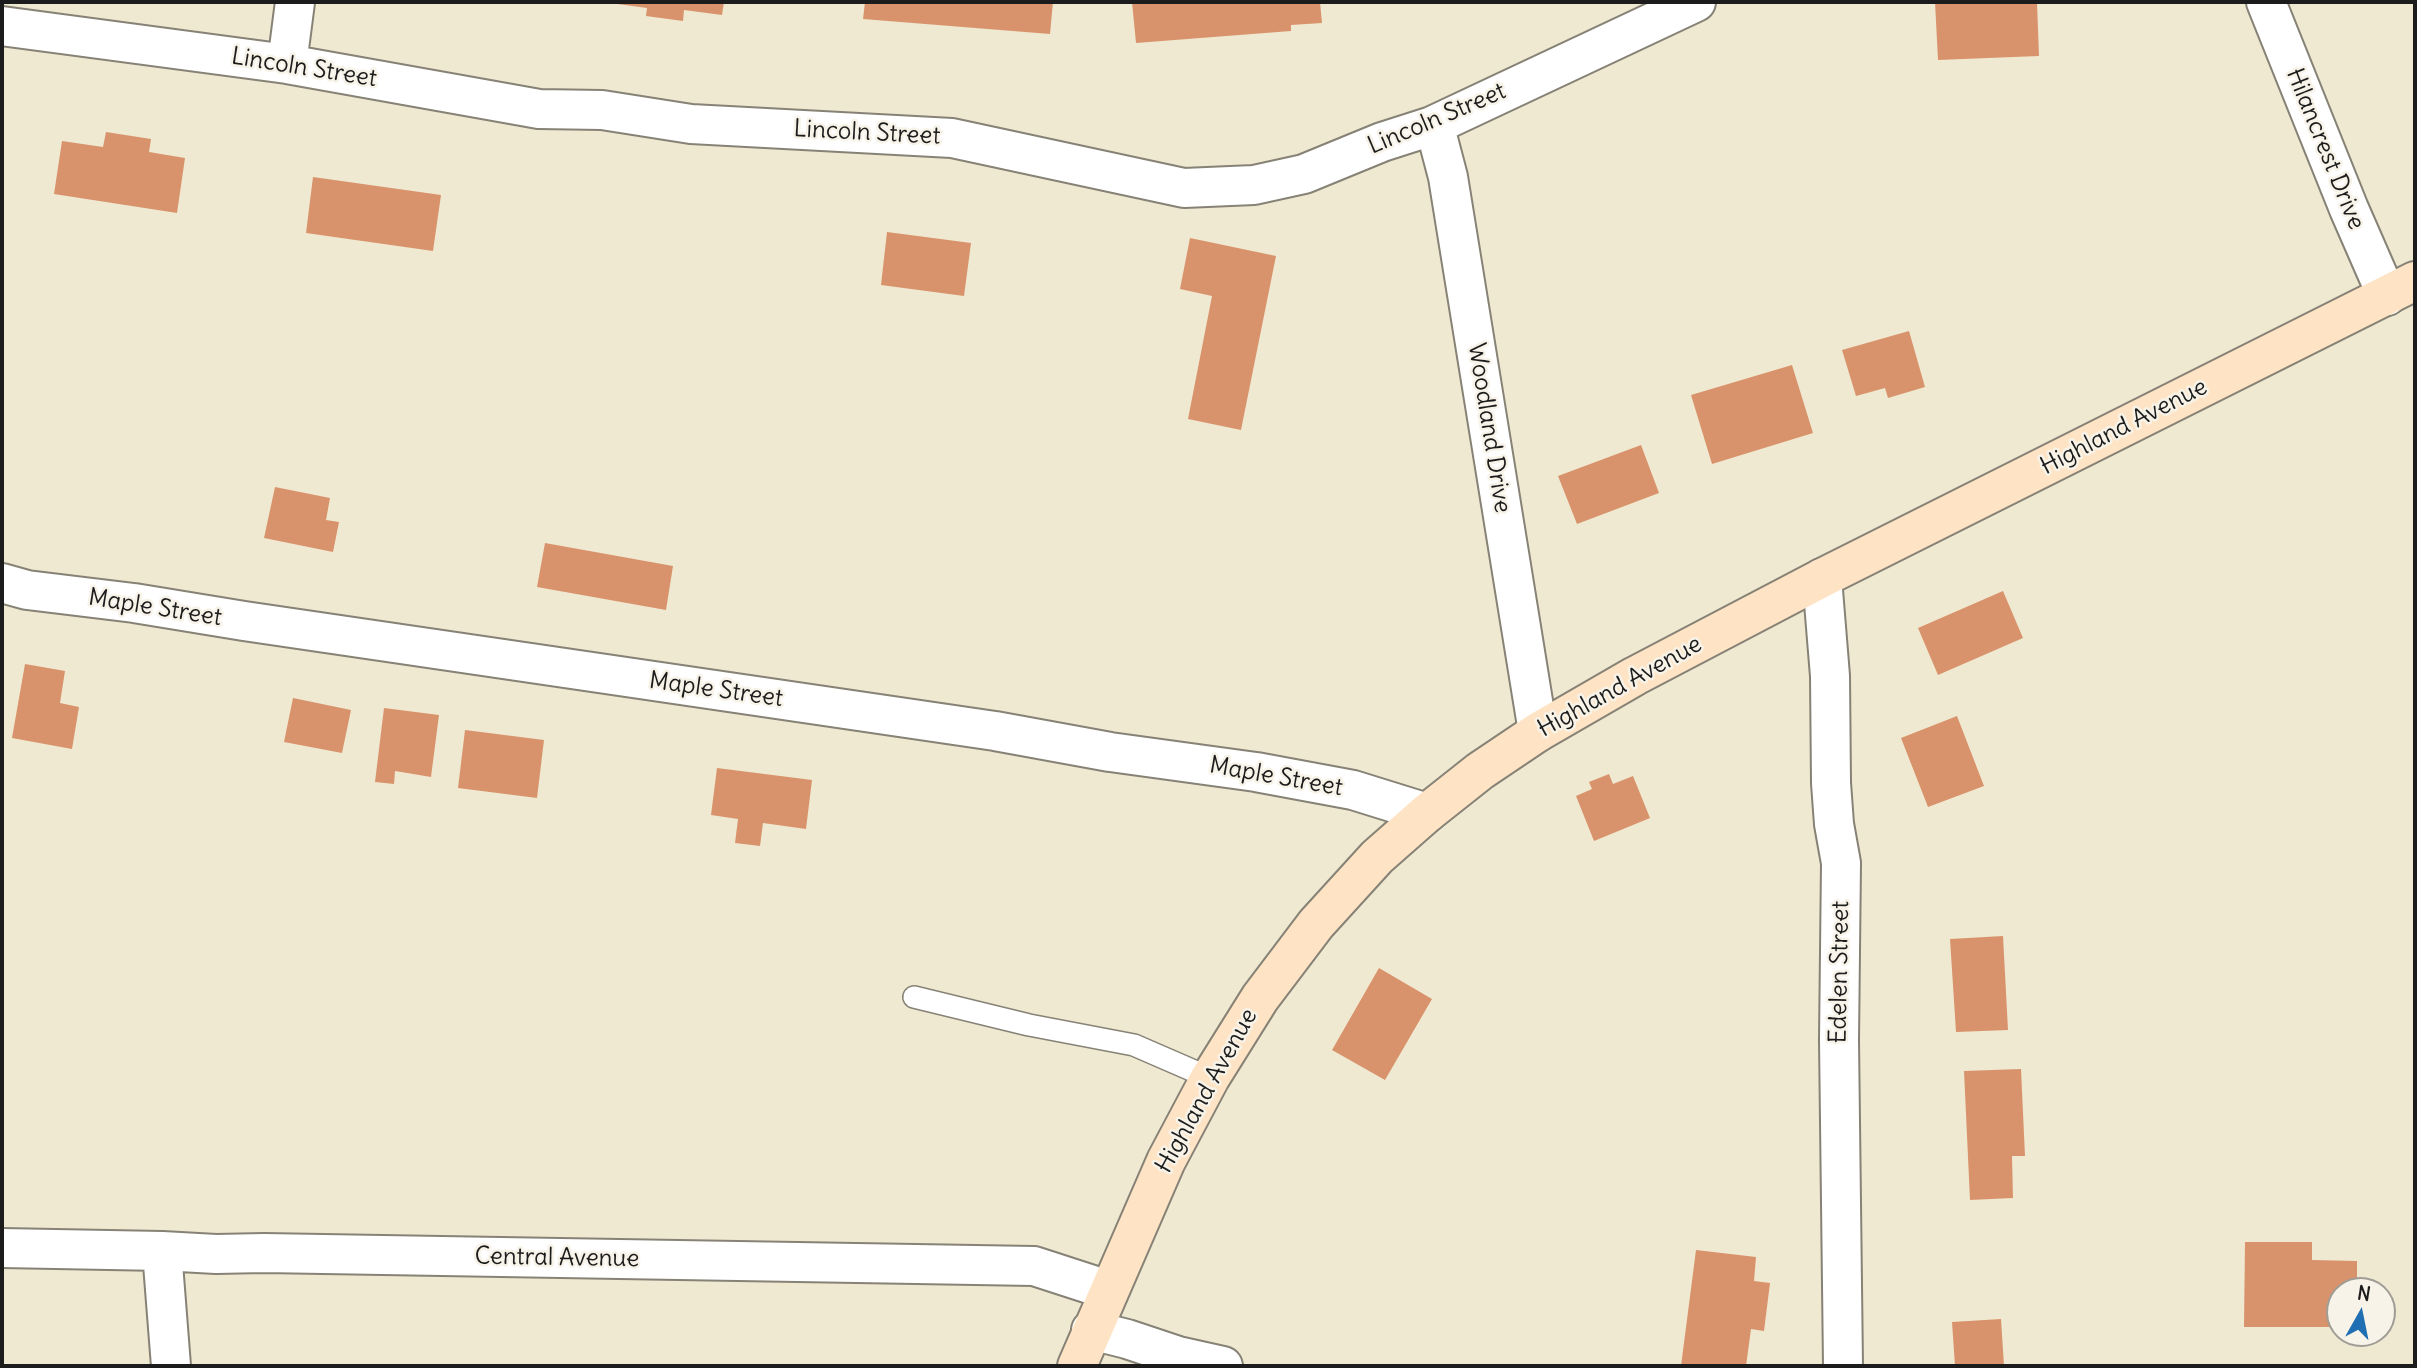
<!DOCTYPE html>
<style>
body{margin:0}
#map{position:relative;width:2417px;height:1368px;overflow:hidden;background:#f0e9d1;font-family:Delius,sans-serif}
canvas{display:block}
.frame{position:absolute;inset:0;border:4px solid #1c1c1c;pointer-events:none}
.north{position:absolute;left:2326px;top:1277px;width:70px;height:70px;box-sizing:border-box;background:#f7f3e8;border:2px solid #9f9d96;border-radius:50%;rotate:9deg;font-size:19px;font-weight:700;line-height:28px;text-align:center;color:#1c1c1c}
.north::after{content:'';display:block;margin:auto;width:24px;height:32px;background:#1f6fb2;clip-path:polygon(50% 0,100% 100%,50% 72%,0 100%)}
</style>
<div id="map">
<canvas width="2417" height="1368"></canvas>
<div class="frame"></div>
<div class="north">N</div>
</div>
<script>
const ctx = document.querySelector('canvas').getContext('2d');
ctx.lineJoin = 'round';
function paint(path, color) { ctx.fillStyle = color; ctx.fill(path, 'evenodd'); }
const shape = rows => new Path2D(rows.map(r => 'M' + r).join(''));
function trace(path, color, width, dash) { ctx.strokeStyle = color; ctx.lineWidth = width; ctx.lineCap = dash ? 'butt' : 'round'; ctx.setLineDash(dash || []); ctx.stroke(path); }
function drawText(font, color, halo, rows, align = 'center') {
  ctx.font = font + ' Delius,sans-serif'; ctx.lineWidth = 5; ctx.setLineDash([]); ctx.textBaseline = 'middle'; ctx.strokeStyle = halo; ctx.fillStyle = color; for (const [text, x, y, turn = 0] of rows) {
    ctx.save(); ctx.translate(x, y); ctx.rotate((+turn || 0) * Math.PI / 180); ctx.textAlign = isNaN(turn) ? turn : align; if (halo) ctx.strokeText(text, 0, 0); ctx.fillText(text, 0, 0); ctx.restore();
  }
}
const building = shape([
 [610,2,724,2,722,15,684,10,683,21,646,16,647,8,610,3],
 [865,2,1053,2,1050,34,863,19],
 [1132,2,1320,2,1322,23,1291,25,1291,31,1136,43],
 [1935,2,2037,2,2039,56,1938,60],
 [106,132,151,139,149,152,185,158,177,213,54,194,62,141,103,147],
 [313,177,441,195,433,251,306,233],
 [887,232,971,243,964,296,881,285],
 [1190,238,1276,256,1241,430,1188,419,1212,296,1180,289],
 [1909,331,1925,387,1888,398,1885,388,1856,396,1842,350],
 [1792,365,1813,433,1712,464,1691,395],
 [1641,445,1659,493,1577,524,1558,476],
 [275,487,330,498,326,520,339,522,333,552,264,538],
 [545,543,673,566,666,610,537,587],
 [2003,591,2023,638,1938,675,1918,628],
 [25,664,65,671,60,703,79,707,72,749,12,738],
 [293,698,351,710,342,753,284,742],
 [384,708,439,715,431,777,395,771,394,784,375,782],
 [1957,716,1984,786,1928,807,1901,738],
 [465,730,544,740,537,798,458,788],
 [717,768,812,780,806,829,763,823,760,846,735,843,738,819,711,815],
 [1609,774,1613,784,1633,776,1650,818,1594,841,1576,796,1592,789,1589,782],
 [2003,936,2008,1030,1956,1032,1950,939],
 [1379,968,1432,999,1385,1080,1332,1050],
 [2021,1069,2025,1156,2012,1156,2013,1198,1970,1200,1964,1071],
 [2245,1242,2312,1242,2312,1260,2357,1261,2357,1291,2340,1291,2340,1327,2244,1327],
 [1696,1250,1756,1257,1754,1281,1770,1283,1764,1331,1751,1329,1746,1366,1681,1366],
 [2001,1319,2004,1366,1955,1366,1952,1322]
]);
const service = shape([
 [914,997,1029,1025,1134,1045,1210,1078]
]);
const minor = shape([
 [2266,2,2349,209,2387,296],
 [2,26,287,64,539,109,602,110,691,124,952,138,1184,188,1254,185,1304,174,1382,142,1432,126,1696,2],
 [287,64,295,2],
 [1432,126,1438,139,1448,177,1538,732],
 [1822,578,1830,676,1831,783,1834,824,1841,863,1839,1040,1843,1366],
 [2,583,27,590,134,603,244,621,995,731,1110,752,1256,772,1353,790,1427,813],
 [2,1248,162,1251,216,1254,264,1253,1034,1266,1108,1290],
 [162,1251,171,1366],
 [1091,1330,1127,1339,1178,1356,1223,1366]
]);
const secondary = shape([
 [1077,1366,1166,1161,1210,1078,1260,998,1316,924,1377,857,1427,813,1480,771,1538,732,1635,676,1822,578,2415,281]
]);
const streetNames = [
 ["Lincoln Street",304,68,9],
 ["Lincoln Street",1437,119,-23],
 ["Lincoln Street",867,133,3],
 ["Hilancrest Drive",2325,149,68],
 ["Highland Avenue",2124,427,-27],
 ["Woodland Drive",1489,428,81],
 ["Maple Street",155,608,9],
 ["Highland Avenue",1620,687,-29],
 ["Maple Street",716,690,8],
 ["Maple Street",1276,777,10],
 ["Edelen Street",1840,972,-89],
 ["Highland Avenue",1207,1091,-61],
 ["Central Avenue",557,1258,1]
];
paint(building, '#d8936c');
trace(service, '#868276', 24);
trace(minor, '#868276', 42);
trace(secondary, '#868276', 42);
trace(service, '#fff', 21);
trace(minor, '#fff', 38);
trace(secondary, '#fee4c5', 38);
drawText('24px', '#1c1c1c', '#f7f3e8', streetNames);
</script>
